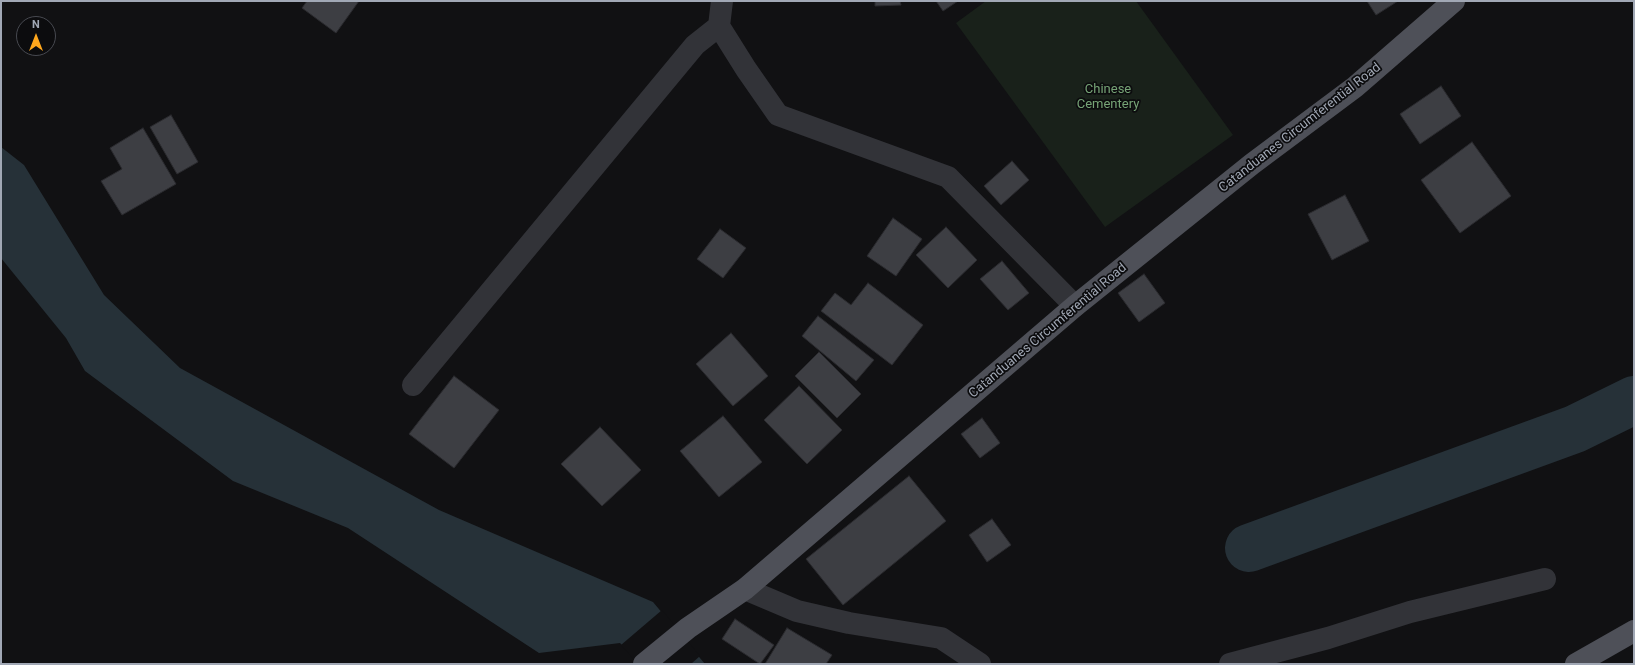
<!DOCTYPE html>
<style>
body{margin:0}
#map{position:relative;width:1635px;height:665px;overflow:hidden;background:#111113;font-family:Roboto,sans-serif}
canvas{display:block}
.frame{position:absolute;inset:0;border:2px solid #a1a8b5;pointer-events:none}
.north{position:absolute;left:16px;top:16px;width:40px;height:40px;box-sizing:border-box;background:#0c0c0e;border:1px solid #484a51;border-radius:50%;rotate:0deg;font-size:11px;font-weight:700;line-height:16px;text-align:center;color:#a1a8b5}
.north::after{content:'';display:block;margin:auto;width:14px;height:18px;background:#ffa71d;clip-path:polygon(50% 0,100% 100%,50% 72%,0 100%)}
</style>
<div id="map">
<canvas width="1635" height="665"></canvas>
<div class="frame"></div>
<div class="north">N</div>
</div>
<script>
const ctx = document.querySelector('canvas').getContext('2d');
ctx.lineJoin = 'round';
function paint(path, color) { ctx.fillStyle = color; ctx.fill(path, 'evenodd'); }
const shape = rows => new Path2D(rows.map(r => 'M' + r).join(''));
function trace(path, color, width, dash) { ctx.strokeStyle = color; ctx.lineWidth = width; ctx.lineCap = dash ? 'butt' : 'round'; ctx.setLineDash(dash || []); ctx.stroke(path); }
function drawText(font, color, halo, rows, align = 'center') {
  ctx.font = font + ' Roboto,sans-serif'; ctx.lineWidth = 3.5; ctx.setLineDash([]); ctx.textBaseline = 'middle'; ctx.strokeStyle = halo; ctx.fillStyle = color; for (const [text, x, y, turn = 0] of rows) {
    ctx.save(); ctx.translate(x, y); ctx.rotate((+turn || 0) * Math.PI / 180); ctx.textAlign = isNaN(turn) ? turn : align; if (halo) ctx.strokeText(text, 0, 0); ctx.fillText(text, 0, 0); ctx.restore();
  }
}
const green = shape([
 [986,1,1136,1,1233,135,1105,227,956,23]
]);
const water = shape([
 [1,147,24,165,104,295,180,368,439,510,653,602,705,664,641,664,620,643,539,653,348,528,233,481,85,371,66,338,1,258]
]);
const pier = shape([
 [662,610,700,656,691,664,638,664,621,645]
]);
const river = shape([
 [1249,548,1575,429,1634,400]
]);
const building = shape([
 [307,1,359,1,336,33,302,8,307,1],
 [875,1,900,1,901,5,875,6,875,1],
 [936,1,958,1,943,11,936,1],
 [1367,1,1398,1,1376,15,1367,1],
 [1441,86,1461,116,1420,144,1400,114,1441,86],
 [171,115,198,162,177,174,150,127,171,115],
 [143,128,176,184,122,215,101,181,122,169,110,148,143,128],
 [1472,142,1511,196,1460,233,1421,180,1472,142],
 [1012,161,1029,180,1001,205,984,186,1012,161],
 [1345,195,1369,241,1332,260,1308,214,1345,195],
 [893,218,922,239,896,276,867,256,893,218],
 [946,227,977,260,948,288,916,255,946,227],
 [720,229,746,248,723,278,697,259,720,229],
 [1002,261,1029,293,1008,310,980,279,1002,261],
 [1144,274,1165,303,1139,322,1118,293,1144,274],
 [868,283,923,325,892,365,821,311,835,293,851,305,868,283],
 [818,316,874,360,856,381,802,336,818,316],
 [731,333,768,376,733,406,696,364,731,333],
 [819,352,861,394,837,418,795,376,819,352],
 [454,376,499,410,454,468,409,434,454,376],
 [799,386,842,430,807,464,764,420,799,386],
 [723,416,762,462,719,497,680,451,723,416],
 [982,418,1000,443,980,458,961,434,982,418],
 [600,427,641,470,602,506,561,464,600,427],
 [909,476,946,521,843,605,806,559,909,476],
 [992,519,1011,545,987,562,969,535,992,519],
 [735,619,774,645,760,664,722,639,735,619],
 [787,628,832,655,826,664,765,664,787,628]
]);
const minor = shape([
 [722,1,719,26,746,69,778,115,948,177,1075,306],
 [413,385,695,45,719,26],
 [745,589,797,611,849,623,941,638,980,664],
 [1230,664,1328,638,1410,612,1545,579]
]);
const major = shape([
 [644,664,688,628,745,589,1075,306,1252,164,1355,87,1454,1],
 [1576,664,1634,631]
]);
const parkNames = [
 ["Chinese",1108,90],
 ["Cementery",1108,105]
];
const streetNames = [
 ["Catanduanes Circumferential Road",1300,128,-38],
 ["Catanduanes Circumferential Road",1048,331,-40]
];
paint(green, '#19211a');
paint(water, '#263138');
paint(pier, '#111113');
trace(river, '#263138', 48);
paint(building, '#3d3e43');
trace(building, '#2b2b2f', 1);
trace(minor, '#323338', 22);
trace(major, '#4e5058', 22);
drawText('13px', '#76a376', '#0c0c0e', parkNames);
drawText('13px', '#a1a8b5', '#0c0c0e', streetNames);
</script>
